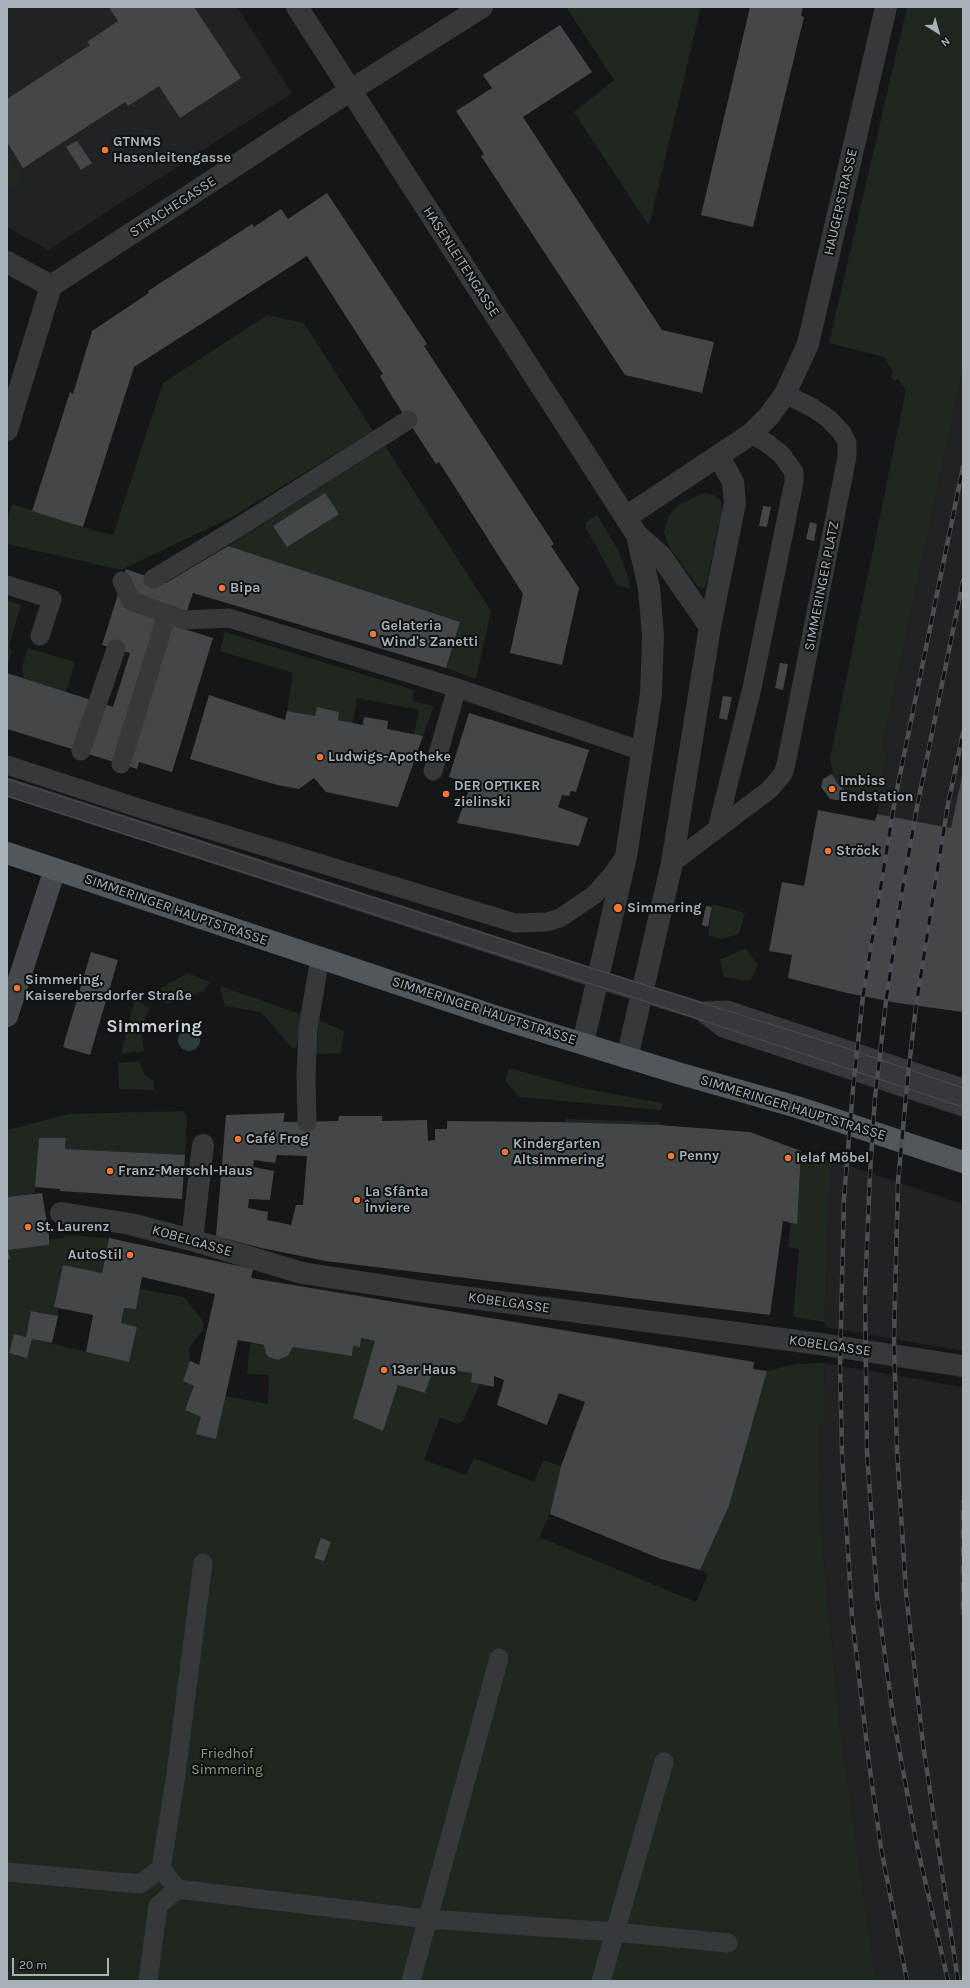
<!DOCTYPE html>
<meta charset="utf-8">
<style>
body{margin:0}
#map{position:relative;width:970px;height:1988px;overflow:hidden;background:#151617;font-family:Karla,sans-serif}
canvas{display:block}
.frame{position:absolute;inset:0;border:8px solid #a7b1b7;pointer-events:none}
.north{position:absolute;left:918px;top:12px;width:40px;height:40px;-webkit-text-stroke:3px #101112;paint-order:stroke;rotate:143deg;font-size:11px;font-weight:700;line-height:16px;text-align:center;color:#a7b1b7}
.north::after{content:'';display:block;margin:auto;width:14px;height:18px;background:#a7b1b7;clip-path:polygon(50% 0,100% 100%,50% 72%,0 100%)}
.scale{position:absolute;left:12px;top:1958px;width:97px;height:18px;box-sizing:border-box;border:2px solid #a7b1b7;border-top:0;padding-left:5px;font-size:12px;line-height:14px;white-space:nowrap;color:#a7b1b7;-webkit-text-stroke:3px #101112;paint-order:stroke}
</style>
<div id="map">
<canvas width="970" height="1988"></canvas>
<div class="frame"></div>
<div class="north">N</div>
<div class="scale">20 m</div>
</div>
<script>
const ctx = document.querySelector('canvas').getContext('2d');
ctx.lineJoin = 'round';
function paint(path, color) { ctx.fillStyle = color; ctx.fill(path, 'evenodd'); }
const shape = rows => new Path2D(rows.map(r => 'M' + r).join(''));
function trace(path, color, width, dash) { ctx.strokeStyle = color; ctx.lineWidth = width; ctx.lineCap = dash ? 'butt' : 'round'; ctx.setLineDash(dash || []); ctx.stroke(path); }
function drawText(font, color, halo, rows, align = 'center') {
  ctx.font = font + ' Karla,sans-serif'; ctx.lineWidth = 4; ctx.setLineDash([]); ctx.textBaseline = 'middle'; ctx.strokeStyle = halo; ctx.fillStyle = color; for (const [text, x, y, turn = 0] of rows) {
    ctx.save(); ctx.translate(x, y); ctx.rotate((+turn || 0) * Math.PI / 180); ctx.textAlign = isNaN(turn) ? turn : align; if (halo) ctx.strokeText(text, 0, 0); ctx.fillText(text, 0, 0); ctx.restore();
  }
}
const built = shape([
 [7,7,237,7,292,93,48,250,7,227],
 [963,369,963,830,877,814,888,752,882,749],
 [831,1160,963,1204,963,1351,825,1327],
 [824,1363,963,1387,963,1981,876,1981,875,1974,840,1726,821,1527,819,1425,826,1423]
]);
const green = shape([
 [566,7,701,7,649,226,574,112,614,80],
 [907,7,963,7,963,369,882,749,888,751,879,802,857,798,850,795,834,779,830,758,906,390,898,379,894,381,890,376,894,373,884,357,829,343],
 [7,154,23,180,7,190],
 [267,315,304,323,373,431,234,516,121,570,7,544,7,522,12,504,83,527,113,535,163,383],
 [385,446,491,611,476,679,446,668,460,623,228,546],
 [704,493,715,495,721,502,722,511,706,586,703,589,698,587,668,545,664,532,667,520,673,510,680,504],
 [597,515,619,551,628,578,630,589,617,585,586,528,586,522],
 [7,600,21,605,9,646,12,652,8,664],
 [225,632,414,690,412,701,434,706,423,736,414,735,419,710,357,698,353,723,338,720,339,712,317,707,315,716,287,711,293,673,220,651],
 [28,648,75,662,66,692,24,678,22,665],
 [713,904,745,913,739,934,721,939,708,935],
 [746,948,758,966,750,981,724,977,720,960],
 [188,973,210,982,204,991,167,1004,155,991],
 [220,986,303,1015,296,1048,292,1048,261,1012,225,1006],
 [135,999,150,1009,141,1026,144,1051,121,1054],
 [319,1020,344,1031,341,1053,316,1054],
 [139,1061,145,1076,154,1081,154,1090,119,1089,118,1063],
 [509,1068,581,1088,663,1103,661,1110,519,1097,505,1081],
 [183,1111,187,1116,185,1155,65,1149,66,1138,39,1138,35,1193,7,1197,7,1130,69,1114],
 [566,1119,660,1122,659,1125,565,1122],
 [831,1160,825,1322,793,1317,799,1249,788,1247,791,1223,796,1224,800,1161],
 [64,1235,109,1238,102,1273,63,1265,54,1307,58,1308,58,1316,31,1311,26,1337,14,1334,9,1353,27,1357,32,1339,129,1362,137,1327,121,1323,124,1308,136,1309,140,1289,184,1297,203,1321,203,1330,189,1348,190,1361,183,1381,194,1386,186,1410,201,1417,197,1434,216,1439,225,1396,268,1404,269,1375,247,1374,250,1343,264,1345,266,1354,269,1357,278,1360,288,1356,293,1347,352,1356,353,1346,360,1347,361,1338,375,1341,383,1431,398,1385,425,1393,434,1367,472,1373,471,1382,480,1384,463,1421,457,1424,440,1417,424,1460,466,1475,474,1458,534,1482,543,1460,561,1466,550,1514,539,1537,696,1602,708,1574,700,1570,729,1506,767,1371,796,1364,824,1363,826,1424,819,1425,821,1527,840,1726,876,1981,7,1981,7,1259,10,1259,8,1250,49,1245,49,1240,64,1238]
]);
const water = shape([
 '178 1040a11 11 0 1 1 22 0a11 11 0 1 1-22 0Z'
]);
const building = shape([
 [109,7,194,7,241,78,180,118,159,86,128,106,125,102,23,168,7,142,7,99,90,45,87,42,118,21],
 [750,7,803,7,801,16,804,17,753,227,701,215],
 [560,25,592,72,523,117,662,330,714,342,702,393,625,375,481,156,484,154,456,111,492,88,483,75],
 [77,141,92,163,81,170,66,147],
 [327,193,427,344,424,346,554,544,551,546,579,588,562,665,510,653,523,594,439,462,436,464,393,398,380,376,383,374,307,256,134,367,83,527,32,511,70,392,73,394,92,331,149,293,148,291,252,224,254,227,281,209,288,219],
 [325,493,339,514,287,547,273,526],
 [763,506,771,507,767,527,759,526],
 [810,522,817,524,814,541,806,539],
 [228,546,460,622,446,668,193,593,181,628,213,638,172,772,139,762,137,769,7,729,7,673,113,707,130,653,102,645,126,569,166,583],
 [780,663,788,664,783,690,775,688],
 [209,695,285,720,287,711,315,716,317,707,339,712,338,720,363,725,364,717,388,721,387,729,423,736,398,807,326,792,314,778,299,789,277,785,190,759],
 [723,696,732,697,727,720,719,718],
 [469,713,589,750,576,792,571,791,569,796,562,795,558,807,588,818,579,846,457,823,471,784,449,777],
 [963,772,963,1012,898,1003,847,993,788,978,792,955,769,951,782,882,804,886,818,810,875,821,877,814,951,828],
 [832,774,837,783,850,795,843,801,830,799,821,787,823,779],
 [706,906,712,907,708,927,702,925],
 [91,952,118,960,90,1055,63,1047],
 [285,1113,283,1122,338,1121,339,1116,382,1116,382,1121,427,1120,428,1141,435,1140,435,1129,447,1129,447,1121,555,1122,659,1125,750,1132,801,1151,797,1224,783,1221,770,1315,326,1261,261,1248,216,1236,226,1115],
 [277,1155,307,1156,303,1205,296,1205,291,1225,267,1220,268,1212,248,1208,249,1199,270,1200,274,1171,253,1167,254,1160,275,1163],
 [39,1138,66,1138,65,1149,185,1155,182,1199,60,1191,60,1189,35,1187],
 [42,1193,49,1235,49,1245,8,1250,10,1259,7,1259,7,1197],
 [109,1238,253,1269,251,1278,754,1362,753,1369,767,1371,729,1506,700,1570,661,1559,550,1514,561,1466,585,1402,559,1393,547,1425,497,1405,504,1380,494,1376,494,1387,471,1382,472,1373,434,1367,425,1393,398,1385,383,1431,353,1418,375,1341,361,1338,360,1347,353,1346,352,1356,293,1347,288,1356,278,1360,269,1357,266,1354,264,1345,238,1340,216,1439,196,1434,201,1417,185,1410,194,1386,183,1381,190,1361,199,1365,215,1294,142,1277,136,1309,124,1308,121,1323,137,1327,129,1362,86,1352,93,1315,54,1307,63,1265,102,1273],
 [31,1311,58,1316,52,1343,32,1339,27,1358,9,1353,14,1334,26,1337],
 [321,1538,331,1542,324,1561,314,1558]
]);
const service = shape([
 [153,579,239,527,408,420],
 [122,581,131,601,184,620,229,618,457,688,642,751],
 [7,585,52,599,40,636],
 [81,751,116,649],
 [121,764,167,614],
 [7,765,145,810,515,923,547,922,560,918,594,895,611,876,625,857],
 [433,771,457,688],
 [7,787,598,979,701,1011,727,1010,963,1088],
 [717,829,752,688,794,482,794,472,781,454,767,443,751,434],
 [672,863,769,790,783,774,786,764,847,457,847,443,842,433,829,419,813,408,785,394],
 [701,1011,723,1028,963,1107],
 [307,1122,306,1076,308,1028,320,958],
 [161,1868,177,1889,427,1919,614,1932,728,1943],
 [7,1872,140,1884,161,1868,175,1781,203,1563],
 [148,1981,158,1906,177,1889],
 [411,1981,499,1658],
 [601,1981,664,1762]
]);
const minor = shape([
 [297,7,637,535,661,556,710,627],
 [7,262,51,286],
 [7,430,51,286,351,90,482,7],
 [626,517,751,434,769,416,785,394,808,344,886,7],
 [583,1043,626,856,651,694,653,635,649,588,637,535],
 [627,1058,672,863,710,627,735,503,733,482,719,457],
 [61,1213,130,1224,192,1240,302,1273,426,1292,820,1344,963,1366],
 [192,1240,203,1145]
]);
const secondary = shape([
 [7,1016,55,869]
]);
const primary = shape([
 [7,853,512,1022,681,1074,797,1107,963,1162]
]);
const tram = shape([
 [7,779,600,971,840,1046,963,1088],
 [7,796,641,1000,963,1107]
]);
const rail = shape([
 [963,1502,963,1612],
 [907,1981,881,1848,869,1763,852,1617,842,1452,840,1366,844,1199,853,1089,863,996,895,799,963,467],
 [948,1981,916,1841,893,1716,877,1596,867,1452,865,1294,870,1173,875,1098,886,1001,902,892,917,807,963,581],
 [958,1981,923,1744,906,1592,897,1451,894,1339,898,1182,908,1075,916,1006,935,885,948,804,963,733]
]);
const markers = [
 [105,150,4,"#f07834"],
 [222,588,4,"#f07834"],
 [373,634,4,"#f07834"],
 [320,757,4,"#f07834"],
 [832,789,4,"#f07834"],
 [446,794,4,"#f07834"],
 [828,851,4,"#f07834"],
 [618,908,5,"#f07834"],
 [17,988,4,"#f07834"],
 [238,1139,4,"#f07834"],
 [505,1152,4,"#f07834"],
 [671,1156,4,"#f07834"],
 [788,1158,4,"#f07834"],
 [110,1171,4,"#f07834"],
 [357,1200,4,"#f07834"],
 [28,1227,4,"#f07834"],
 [130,1255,4,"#f07834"],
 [384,1370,4,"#f07834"]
];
const poiNames = [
 ["GTNMS",113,142],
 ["Hasenleitengasse",113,158],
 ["Bipa",230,588],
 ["Gelateria",381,626],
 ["Wind's Zanetti",381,642],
 ["Ludwigs-Apotheke",328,757],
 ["Imbiss",840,781],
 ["Endstation",840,797],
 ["DER OPTIKER",454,786],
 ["zielinski",454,802],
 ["Ströck",836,851],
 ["Simmering",627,908],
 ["Simmering,",25,980],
 ["Kaiserebersdorfer Straße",25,996],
 ["Café Frog",246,1139],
 ["Kindergarten",513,1144],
 ["Altsimmering",513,1160],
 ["Penny",679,1156],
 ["Ielaf Möbel",796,1158],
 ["Franz-Merschl-Haus",118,1171],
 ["La Sfânta",365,1192],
 ["Înviere",365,1208],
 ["St. Laurenz",36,1227],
 ["AutoStil",122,1255,"right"],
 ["13er Haus",392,1370]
];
const streetNames = [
 ["HAUGERSTRASSE",841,202,-77],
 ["STRACHEGASSE",173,207,-33],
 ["HASENLEITENGASSE",461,262,57],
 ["SIMMERINGER PLATZ",822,586,-79],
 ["SIMMERINGER HAUPTSTRASSE",176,910,19],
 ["SIMMERINGER HAUPTSTRASSE",484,1011,18],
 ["SIMMERINGER HAUPTSTRASSE",793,1108,17],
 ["KOBELGASSE",192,1241,16],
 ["KOBELGASSE",509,1303,8],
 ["KOBELGASSE",830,1346,8]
];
const parkNames = [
 ["Friedhof",227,1754],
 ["Simmering",227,1770]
];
const districtNames = [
 ["Simmering",154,1027]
];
paint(built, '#212224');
paint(green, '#20271f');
paint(water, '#2d3b3d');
paint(building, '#44474a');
trace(service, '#36393c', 19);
trace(minor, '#36393c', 22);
trace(secondary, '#44484c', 22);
trace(primary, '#52575b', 22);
trace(tram, '#4b4f53', 1);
trace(rail, '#4b4f53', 4.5);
trace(rail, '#101112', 3, [9]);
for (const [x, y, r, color] of markers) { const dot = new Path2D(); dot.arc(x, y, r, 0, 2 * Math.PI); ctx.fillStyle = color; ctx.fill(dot); trace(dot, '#101112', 1.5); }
drawText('bold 14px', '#a7b1b7', '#101112', poiNames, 'left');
drawText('14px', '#a7b1b7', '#101112', streetNames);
drawText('14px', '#87a27e', '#101112', parkNames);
drawText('bold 18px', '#c8ced3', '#101112', districtNames);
</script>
